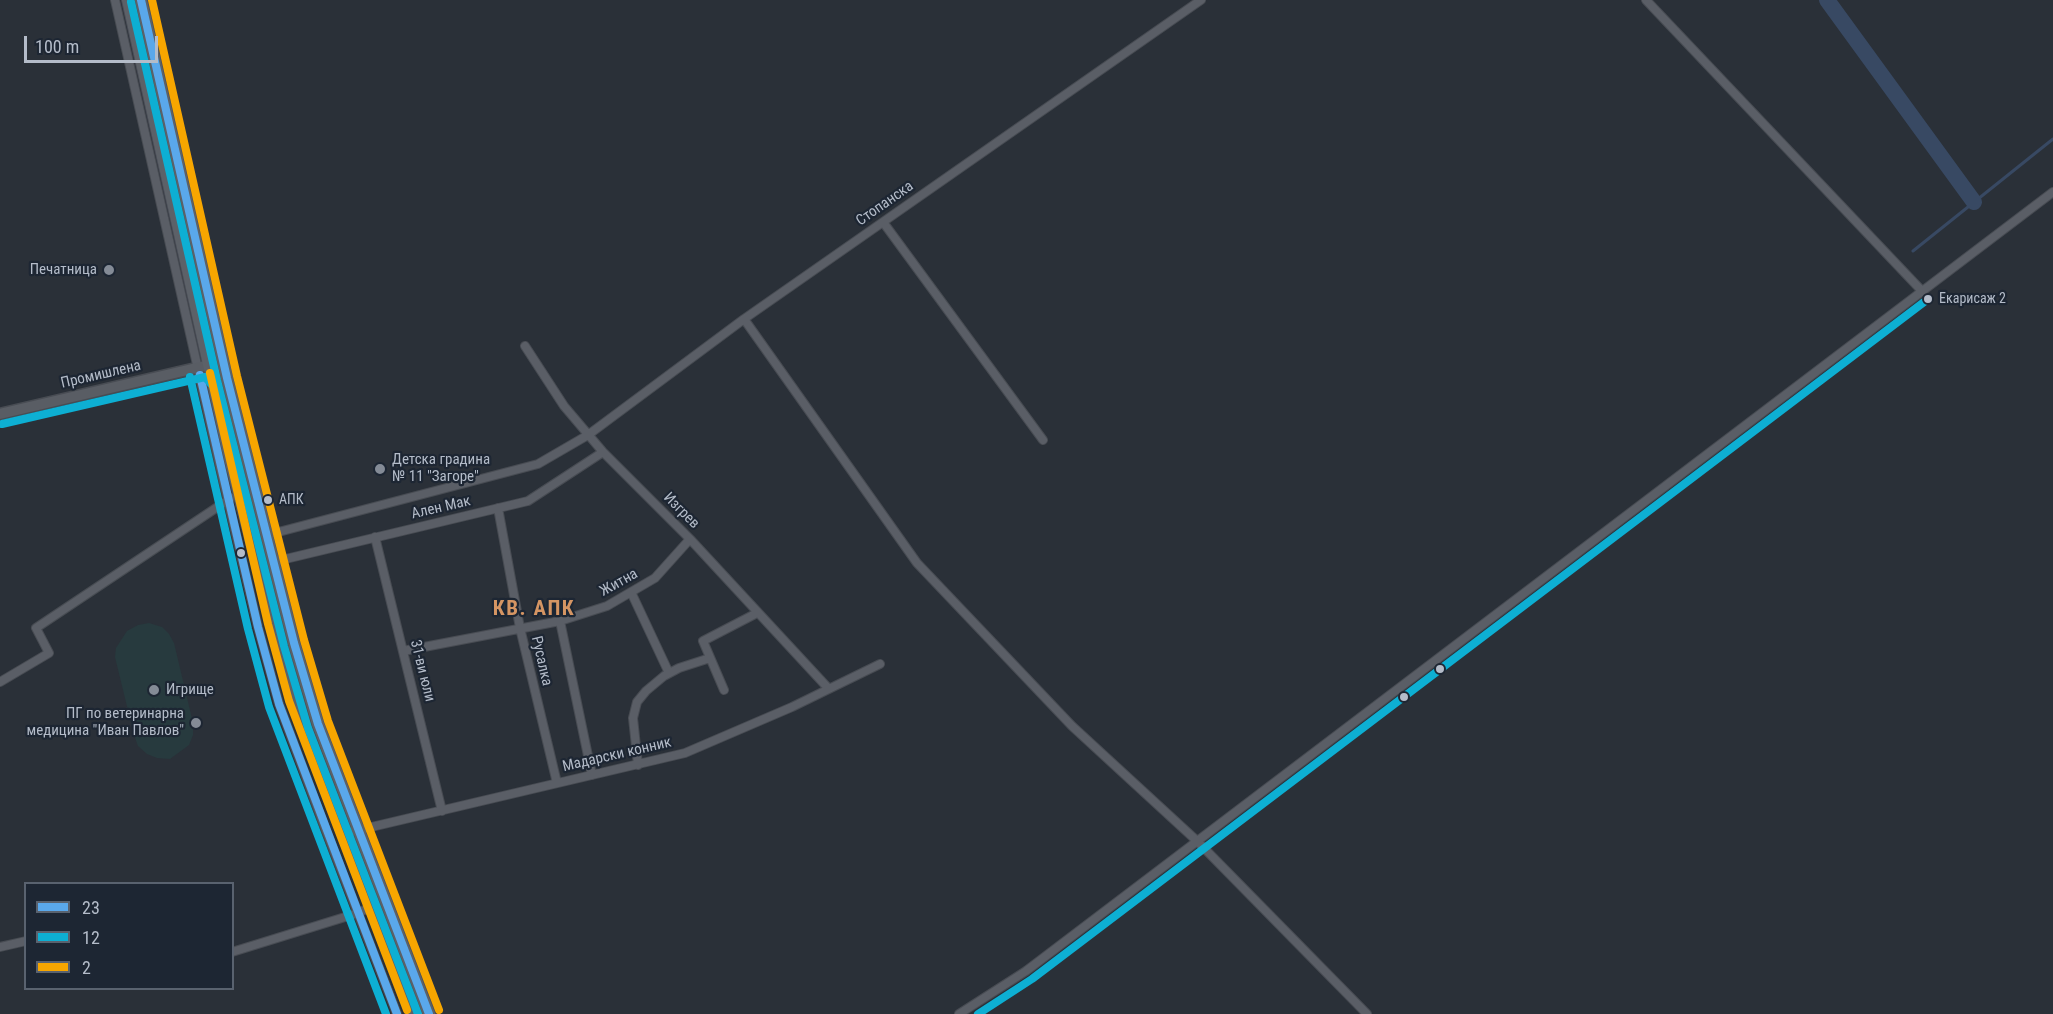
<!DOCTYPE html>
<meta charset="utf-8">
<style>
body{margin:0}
#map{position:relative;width:2053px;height:1014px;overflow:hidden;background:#2a3038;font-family:"Roboto Condensed",sans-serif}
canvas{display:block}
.legend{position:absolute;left:24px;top:882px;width:210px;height:108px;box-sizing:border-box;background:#1d2633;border:2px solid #59626f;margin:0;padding:8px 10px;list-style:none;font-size:18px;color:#b4bcc9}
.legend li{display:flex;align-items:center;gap:12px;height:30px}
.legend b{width:30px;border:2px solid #59626f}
.scale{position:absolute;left:24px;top:36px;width:134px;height:27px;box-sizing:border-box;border:3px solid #b4bcc9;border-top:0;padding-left:8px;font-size:18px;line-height:21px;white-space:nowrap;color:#b4bcc9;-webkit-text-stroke:4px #1d2633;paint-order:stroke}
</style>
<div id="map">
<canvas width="2053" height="1014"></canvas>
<ul class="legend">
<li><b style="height:8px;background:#5aa8eb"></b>23</li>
<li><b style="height:8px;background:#0dafd3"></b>12</li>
<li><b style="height:8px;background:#f7a600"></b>2</li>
</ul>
<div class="scale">100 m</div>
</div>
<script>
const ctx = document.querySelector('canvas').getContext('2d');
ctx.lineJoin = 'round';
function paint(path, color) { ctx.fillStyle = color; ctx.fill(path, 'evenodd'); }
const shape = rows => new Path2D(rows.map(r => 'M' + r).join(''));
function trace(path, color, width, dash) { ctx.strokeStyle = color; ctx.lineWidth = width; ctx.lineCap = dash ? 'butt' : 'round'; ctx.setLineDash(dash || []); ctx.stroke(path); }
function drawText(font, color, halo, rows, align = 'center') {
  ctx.font = font + ' "Roboto Condensed",sans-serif'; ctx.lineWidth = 4.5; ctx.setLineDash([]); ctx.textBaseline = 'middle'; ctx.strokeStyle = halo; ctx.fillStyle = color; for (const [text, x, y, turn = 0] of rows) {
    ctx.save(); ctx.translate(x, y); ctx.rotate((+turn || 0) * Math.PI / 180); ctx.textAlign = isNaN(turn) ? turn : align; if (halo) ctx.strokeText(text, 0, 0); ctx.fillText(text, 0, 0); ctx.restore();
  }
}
const green = shape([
 [149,623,162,627,169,634,174,643,193,723,193,735,189,745,170,759,157,758,147,754,138,746,134,735,115,657,116,648,127,631,138,625]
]);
const stream = shape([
 [1913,251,2053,139]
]);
const river = shape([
 [1827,0,1974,202]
]);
const street = shape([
 [115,0,220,467,258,627,279,704,323,823,397,1014],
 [1646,0,1922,291],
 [883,222,1043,440],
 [744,319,917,563,1072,726,1197,841,1367,1014],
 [525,346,564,406,603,452,690,539,828,688],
 [498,508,520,628,557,783],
 [267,535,538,464,588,435,744,319,1201,0],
 [375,537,442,811],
 [273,562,528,501,603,452],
 [631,592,669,673],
 [560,621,592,775],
 [403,651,560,621,607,606,655,578,690,539],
 [0,682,49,653,36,628,231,498],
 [724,690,703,641,757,613],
 [638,765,633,718,637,702,646,691,664,676,679,668,710,658],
 [346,833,685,753,792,707,880,664],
 [0,947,26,941],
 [232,952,358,913,373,906],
 [959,1014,1026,971,2053,192]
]);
const secondary = shape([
 [0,414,209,365]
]);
const primary = shape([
 [128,0,230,459,280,648,305,727,413,1014],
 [141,0,227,378,294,643,318,724,429,1014]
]);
const bus1 = shape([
 [141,0,227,378,294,643,318,724,429,1014],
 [200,375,258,627,279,704,397,1014]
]);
const bus2 = shape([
 [131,2,217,380,284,646,308,728,418,1014],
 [190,377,248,629,269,707,386,1014],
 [2,424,205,377,211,384],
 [978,1014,1032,979,1928,299]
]);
const bus3 = shape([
 [152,0,237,376,304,640,328,721,439,1010],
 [210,373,268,624,289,701,407,1010]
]);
const markers = [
 [109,270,6,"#848b96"],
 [1928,299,5,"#b4bcc9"],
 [380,469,6,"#848b96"],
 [268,500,5,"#b4bcc9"],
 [241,553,5,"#b4bcc9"],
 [1440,669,5,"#b4bcc9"],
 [154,690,6,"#848b96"],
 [1404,697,5,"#b4bcc9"],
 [196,723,6,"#848b96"]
];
const busNames = [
 ["Екарисаж 2",1939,299],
 ["АПК",279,500]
];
const streetNames = [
 ["Стопанска",885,204,-35],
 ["Промишлена",101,375,-13],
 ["Ален Мак",441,508,-13],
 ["Изгрев",681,511,45],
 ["Житна",619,583,-29],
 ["Русалка",541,661,77],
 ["31-ви юли",422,671,76],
 ["Мадарски конник",617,755,-13]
];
const poiNames = [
 ["Печатница",97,270],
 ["Детска градина",392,460,"left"],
 ["№ 11 \"Загоре\"",392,477,"left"],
 ["Игрище",166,690,"left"],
 ["ПГ по ветеринарна",184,714],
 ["медицина \"Иван Павлов\"",184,731]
];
const districtNames = [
 ["КВ. АПК",534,610]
];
paint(green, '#273a3e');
trace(stream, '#384963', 3);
trace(river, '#384963', 16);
trace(street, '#484c53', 10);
trace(secondary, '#484c53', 13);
trace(primary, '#484c55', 14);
trace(street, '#5a5e66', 8);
trace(secondary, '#595d64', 10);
trace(primary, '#5c6168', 12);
trace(bus1, '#5aa8eb', 8);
trace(bus2, '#0dafd3', 8);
trace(bus3, '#f7a600', 8);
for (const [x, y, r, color] of markers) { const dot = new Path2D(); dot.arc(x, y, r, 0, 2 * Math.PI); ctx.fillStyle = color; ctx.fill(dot); trace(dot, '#1d2633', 2); }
drawText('14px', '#b4bcc9', '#1d2633', busNames, 'left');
drawText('15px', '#b4bcc9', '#1d2633', streetNames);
drawText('15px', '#b4bcc9', '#1d2633', poiNames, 'right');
ctx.letterSpacing = '1.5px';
drawText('bold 21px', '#d59563', '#1d2633', districtNames);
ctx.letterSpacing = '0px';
</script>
